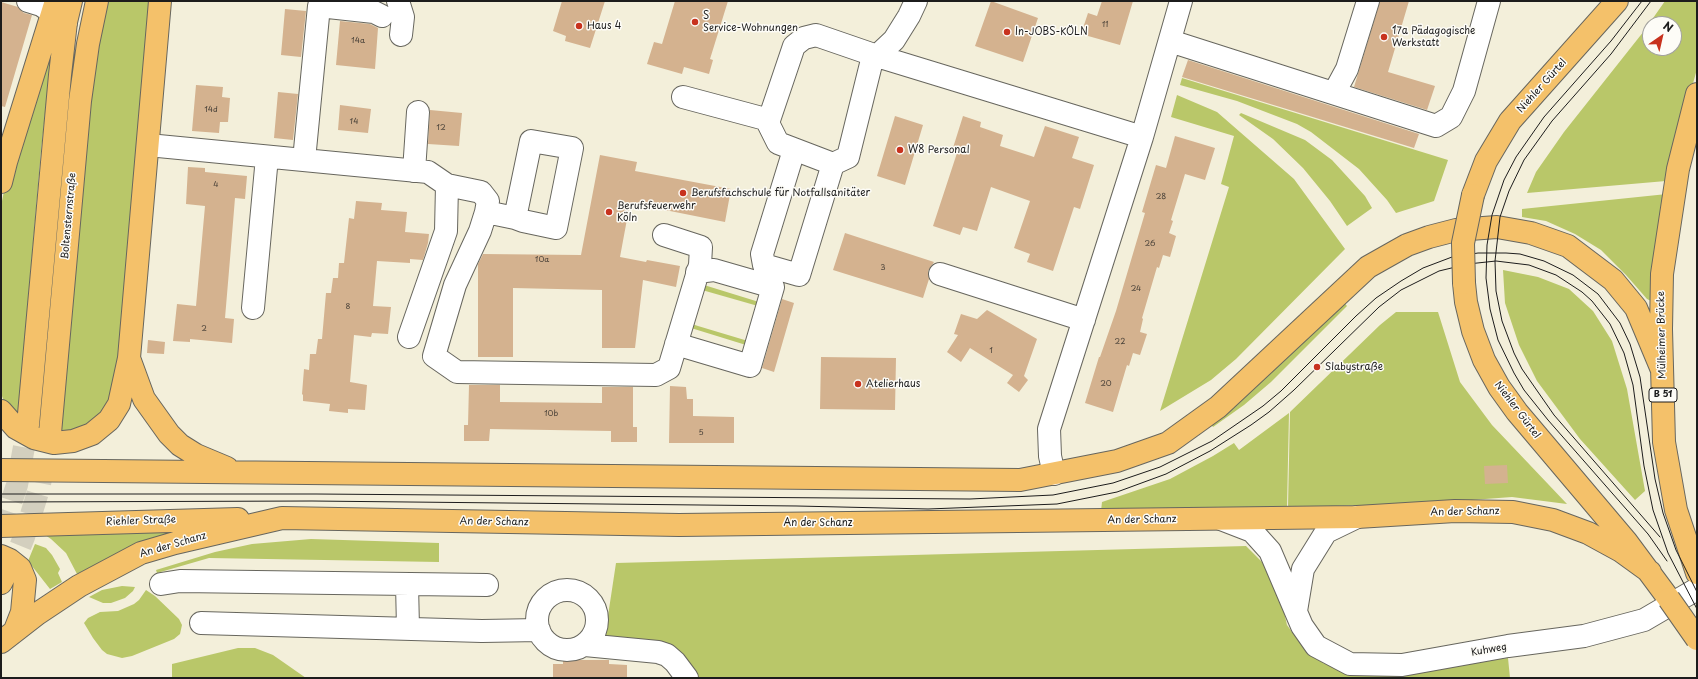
<!DOCTYPE html>
<meta charset="utf-8">
<style>
body{margin:0}
#map{position:relative;width:1698px;height:679px;overflow:hidden;background:#f3efda;font-family:"Playpen Sans",sans-serif}
canvas{display:block}
.frame{position:absolute;inset:0;border:2px solid #1c1c1c;pointer-events:none}
.north{position:absolute;left:1642px;top:16px;width:40px;height:40px;box-sizing:border-box;background:#fdfcf7;border:1px solid #a3a29f;border-radius:50%;rotate:34deg;font-size:11px;font-weight:700;line-height:16px;text-align:center;color:#1c1c1c}
.north::after{content:'';display:block;margin:auto;width:14px;height:18px;background:#c8321e;clip-path:polygon(50% 0,100% 100%,50% 72%,0 100%)}
</style>
<div id="map">
<canvas width="1698" height="679"></canvas>
<div class="frame"></div>
<div class="north">N</div>
</div>
<script>
const ctx = document.querySelector('canvas').getContext('2d');
ctx.lineJoin = 'round';
function paint(path, color) { ctx.fillStyle = color; ctx.fill(path, 'evenodd'); }
const shape = rows => new Path2D(rows.map(r => 'M' + r).join(''));
function trace(path, color, width, dash) { ctx.strokeStyle = color; ctx.lineWidth = width; ctx.lineCap = dash ? 'butt' : 'round'; ctx.setLineDash(dash || []); ctx.stroke(path); }
function drawText(font, color, halo, rows, align = 'center') {
  ctx.font = font + ' "Playpen Sans",sans-serif'; ctx.lineWidth = 3; ctx.setLineDash([]); ctx.textBaseline = 'middle'; ctx.strokeStyle = halo; ctx.fillStyle = color; for (const [text, x, y, turn = 0] of rows) {
    ctx.save(); ctx.translate(x, y); ctx.rotate((+turn || 0) * Math.PI / 180); ctx.textAlign = isNaN(turn) ? turn : align; if (halo) ctx.strokeText(text, 0, 0); ctx.fillText(text, 0, 0); ctx.restore();
  }
}
const green = shape([
 [107,1,150,1,118,379,114,394,95,424,60,434,88,101],
 [1665,1,1697,1,1697,69,1666,181,1527,193,1536,172,1564,132,1644,31],
 [1650,24,1674,24,1674,48,1650,48],
 [52,49,41,151,18,417,4,402,1,393,1,206,5,186],
 [1182,78,1448,160,1434,201,1396,213,1387,200,1359,169,1311,132,1297,124,1237,101,1180,85],
 [1177,95,1217,112,1294,179,1345,249,1236,359,1211,380,1160,411,1229,187,1221,184,1234,136,1171,117],
 [1241,113,1305,140,1332,160,1365,196,1372,208,1347,226,1330,201,1303,168,1273,139,1239,115],
 [1667,194,1653,302,1647,299,1626,275,1601,250,1575,234,1546,221,1522,217,1522,209],
 [1503,270,1538,277,1569,289,1593,311,1612,341,1627,389,1645,491,1635,500,1580,439,1537,381,1519,345,1505,303],
 [704,285,759,302,758,306,702,290],
 [1341,299,1347,306,1271,382,1244,405,1213,427,1209,422],
 [1396,312,1438,312,1460,382,1492,425,1567,504,1512,497,1418,504,1288,507,1290,412,1380,325],
 [692,324,698,326,748,341,746,345,691,328],
 [1289,413,1287,507,1101,511,1102,502,1170,479,1213,456,1234,443,1239,450],
 [39,531,182,531,124,551,77,574,66,553,51,539],
 [311,539,439,543,439,562,209,558,157,573,156,570,215,552,252,544],
 [35,544,46,548,52,555,60,569,58,573,62,582,50,589,28,561],
 [1246,546,1262,562,1275,584,1281,599,1287,625,1303,647,1323,663,1348,673,1383,674,1508,658,1510,678,700,678,655,641,600,641,606,629,616,563],
 [122,586,135,587,133,591,125,598,111,603,103,603,89,597,102,590],
 [146,590,155,596,179,619,182,625,180,634,174,639,132,656,122,658,107,654,102,650,93,638,84,623,88,618,100,612,118,611,134,604,139,600],
 [238,648,255,648,273,655,306,678,172,678,172,664]
]);
const building = shape([
 [562,1,605,1,590,48,565,41,566,36,553,31],
 [675,1,728,1,710,59,713,60,709,74,684,67,682,74,647,64,654,42,662,44],
 [991,1,1038,18,1023,62,975,46],
 [1102,1,1133,1,1120,45,1081,34,1088,13,1097,16],
 [1380,1,1409,1,1388,72,1435,86,1427,110,1354,87],
 [1,2,18,7,24,13,32,15,5,107,1,106],
 [285,9,306,11,301,57,281,55],
 [340,21,370,24,378,28,375,69,336,65],
 [1188,60,1419,134,1414,148,1182,77],
 [196,85,223,87,222,97,230,98,228,122,220,122,219,133,192,131],
 [278,92,298,94,293,140,274,138],
 [340,105,371,109,368,133,338,130],
 [430,110,462,113,459,146,428,144],
 [895,116,923,125,905,185,877,176],
 [963,116,981,122,980,127,1003,135,1000,146,1034,157,1045,126,1079,137,1072,158,1094,165,1080,209,1074,207,1053,271,1027,262,1030,254,1014,248,1030,201,991,187,977,231,963,227,960,235,933,226,957,153,952,151],
 [1175,136,1215,148,1205,180,1185,174,1171,220,1173,221,1169,233,1176,236,1170,257,1163,255,1159,268,1157,267,1142,318,1143,319,1140,332,1147,334,1140,355,1133,353,1129,366,1127,365,1113,412,1085,403,1099,357,1100,357,1116,311,1145,213,1142,212,1156,165,1166,168],
 [600,155,637,162,635,171,731,189,725,222,630,203,620,257,646,262,647,260,680,266,676,287,643,280,635,348,602,348,602,290,513,288,513,357,478,357,478,264,483,254,581,255],
 [188,167,205,168,205,172,247,176,245,199,235,198,230,259,225,318,234,319,232,343,190,339,190,342,173,341,177,304,196,306,205,206,186,204],
 [356,201,382,203,381,210,407,212,405,232,429,234,428,243,423,260,410,259,410,263,377,261,373,306,391,307,388,334,372,333,371,337,354,335,350,382,367,385,365,410,348,409,348,413,329,411,330,404,303,401,303,395,302,394,304,369,309,370,310,354,316,354,318,339,322,339,326,293,331,293,333,278,338,278,339,263,344,263,349,218,354,219],
 [845,233,934,262,928,271,929,279,923,298,833,270],
 [782,299,794,303,774,372,762,368],
 [987,310,1037,339,1024,376,1028,380,1019,392,1007,383,1013,375,970,348,961,362,947,352,958,335,954,334,961,314,977,319],
 [148,340,165,342,164,354,147,353],
 [821,357,896,358,895,410,820,409],
 [469,385,500,385,500,402,602,403,602,387,633,387,633,427,637,427,637,442,611,442,611,431,490,429,489,441,464,441,464,425,468,425],
 [670,386,686,387,687,399,693,399,693,416,734,417,734,443,669,443],
 [1507,465,1508,483,1485,484,1484,466],
 [563,660,609,660,609,664,627,665,627,678,553,678,553,664,563,664]
]);
const majorTunnel = shape([
 [1,532,17,485,28,425],
 [5,575,16,557,24,537,39,489,50,433]
]);
const minor = shape([
 [28,1,41,5,66,22],
 [398,1,403,17,401,35],
 [916,1,909,16,894,40,877,56,871,64,848,157,833,164,778,143,768,123,794,46,804,38,816,35,877,56,1142,137],
 [1170,41,1436,126,1451,117,1464,91,1489,1],
 [1334,93,1347,69,1368,1],
 [683,97,769,120],
 [148,145,428,172,447,185,481,192,488,201,486,212,480,231,455,285,434,356,457,372,656,375,669,368,700,265,701,247,664,235],
 [794,150,762,254,764,265,799,275,833,164],
 [304,160,319,6,374,12,382,16],
 [414,171,418,112],
 [486,212,515,218,531,141,572,148,556,228,523,221,515,218],
 [940,274,1084,320],
 [253,308,267,157],
 [409,337,446,231,447,185],
 [676,344,750,366,773,287,714,270,697,272],
 [1054,474,1050,456,1049,429,1142,137,1181,1],
 [1221,519,1252,531,1270,551,1302,626,1316,646,1350,664,1402,665,1508,646,1584,636,1644,620,1697,589],
 [161,584,180,581,487,585],
 [407,584,408,628],
 '537 620a30 30 0 1 1 60 0a30 30 0 1 1-60 0Z',
 [1296,611,1303,569,1326,532,1357,517],
 [201,623,482,631,539,630],
 [585,645,658,652,667,655,675,662,687,678]
]);
const major = shape([
 [1697,94,1678,169,1662,274,1661,329,1664,442,1676,510,1697,573],
 [1,182,6,162,56,1],
 [1473,195,1486,161,1510,121,1617,1],
 [1464,283,1466,302,1473,331,1484,360,1499,387,1517,412,1626,541,1669,599],
 [129,358,144,399,169,434,180,445,196,455,227,468],
 [1,411,16,428,34,438,54,443,73,441,92,434,109,420,119,404,129,358,160,1],
 [28,425,60,75,66,22,71,1],
 [50,433,80,101,88,44,97,1],
 [1,470,1020,480,1117,461,1168,443,1218,407,1368,267,1407,245,1429,237,1456,230,1497,227,1531,233,1568,246,1613,280,1636,308,1662,370],
 [1,526,238,519],
 [1,556,10,560,20,568,25,580,22,612,15,630],
 [1,583,5,575],
 [1,642,37,614,79,586,141,553,175,543,282,518,679,525,1357,517,1455,511,1513,512,1553,520,1588,533,1621,551,1650,572]
]);
const tram = shape([
 [1642,1,1611,41,1544,117,1516,157,1504,180,1492,215,1487,245,1486,278,1490,309,1498,340,1514,373,1524,390,1548,420,1648,534,1667,561],
 [1651,1,1611,54,1552,121,1524,160,1509,191,1500,217,1495,261,1496,291,1502,321,1514,353,1522,369,1554,415,1660,537],
 [1,494,316,494,970,499,1053,495,1113,483,1160,467,1212,441,1263,406,1281,391,1356,316,1376,298,1401,281,1423,268,1452,257,1478,253,1506,253,1520,254,1544,261,1573,275,1598,294,1620,323,1630,344,1640,377,1655,479,1663,513,1676,550,1697,592],
 [1,502,312,501,797,506,928,509,1057,504,1117,492,1166,474,1210,451,1251,425,1269,412,1294,390,1379,307,1401,290,1439,271,1468,264,1496,261,1529,265,1556,275,1582,292,1592,301,1610,324,1624,353,1633,385,1644,466,1653,510,1668,553,1697,609]
]);
const majorBridge = shape([
 [1464,283,1463,243,1473,195],
 [1669,599,1697,639]
]);
const markers = [
 [695,22,4,"#c8321e"],
 [579,26,4,"#c8321e"],
 [1007,32,4,"#c8321e"],
 [1384,37,4,"#c8321e"],
 [900,150,4,"#c8321e"],
 [683,193,4,"#c8321e"],
 [609,212,4,"#c8321e"],
 [1317,367,4,"#c8321e"],
 [858,384,4,"#c8321e"]
];
const numberNames = [
 ["11",1105,25],
 ["14a",358,41],
 ["14d",211,110],
 ["14",354,122],
 ["12",441,128],
 ["4",216,185],
 ["28",1161,197],
 ["26",1150,244],
 ["10a",542,260],
 ["3",883,268],
 ["24",1136,289],
 ["8",348,307],
 ["2",204,329],
 ["22",1120,342],
 ["1",991,351],
 ["20",1106,384],
 ["10b",551,414],
 ["5",701,433]
];
const shields = [
 [1663,395,28]
];
const shieldNames = [
 ["B 51",1663,395]
];
const poiNames = [
 ["S",703,16],
 ["Service-Wohnungen",703,28],
 ["Haus 4",587,26],
 ["17a Pädagogische",1392,31],
 ["Werkstatt",1392,43],
 ["In-JOBS-KÖLN",1015,32],
 ["W8 Personal",908,150],
 ["Berufsfachschule für Notfallsanitäter",691,193],
 ["Berufsfeuerwehr",617,206],
 ["Köln",617,218],
 ["Slabystraße",1325,367],
 ["Atelierhaus",866,384]
];
const streetNames = [
 ["Niehler Gürtel",1542,86,-48],
 ["Boltensternstraße",69,216,-85],
 ["Mülheimer Brücke",1662,335,-91],
 ["Niehler Gürtel",1517,410,53],
 ["An der Schanz",1465,512,-1],
 ["An der Schanz",1142,520,-1],
 ["Riehler Straße",141,521,-2],
 ["An der Schanz",494,522,1],
 ["An der Schanz",818,523],
 ["An der Schanz",173,545,-16],
 ["Kuhweg",1489,650,-10]
];
paint(green, '#b9c769');
paint(building, '#d4b28f');
trace(majorTunnel, '#d3cfbe', 22, [22, 11]);
trace(minor, '#67665e', 24);
trace(major, '#67665e', 24);
trace(minor, '#fff', 22);
trace(major, '#f4c16a', 22);
trace(tram, '#1c1c1c', 1);
trace(majorBridge, '#67665e', 24, []);
trace(majorBridge, '#f4c16a', 22);
for (const [x, y, r, color] of markers) { const dot = new Path2D(); dot.arc(x, y, r, 0, 2 * Math.PI); ctx.fillStyle = color; ctx.fill(dot); trace(dot, '#fdfcf7', 1.5); }
drawText('8px', '#4a4239', null, numberNames);
for (const [x, y, w] of shields) { const box = new Path2D(); box.roundRect(x - w / 2, y - 7, w, 14, 3); ctx.fillStyle = '#fdfcf7'; ctx.fill(box); trace(box, '#1c1c1c', 1); }
drawText('bold 9px', '#1c1c1c', null, shieldNames);
drawText('10px', '#1c1c1c', '#fdfcf7', poiNames, 'left');
drawText('10px', '#1c1c1c', '#fdfcf7', streetNames);
</script>
